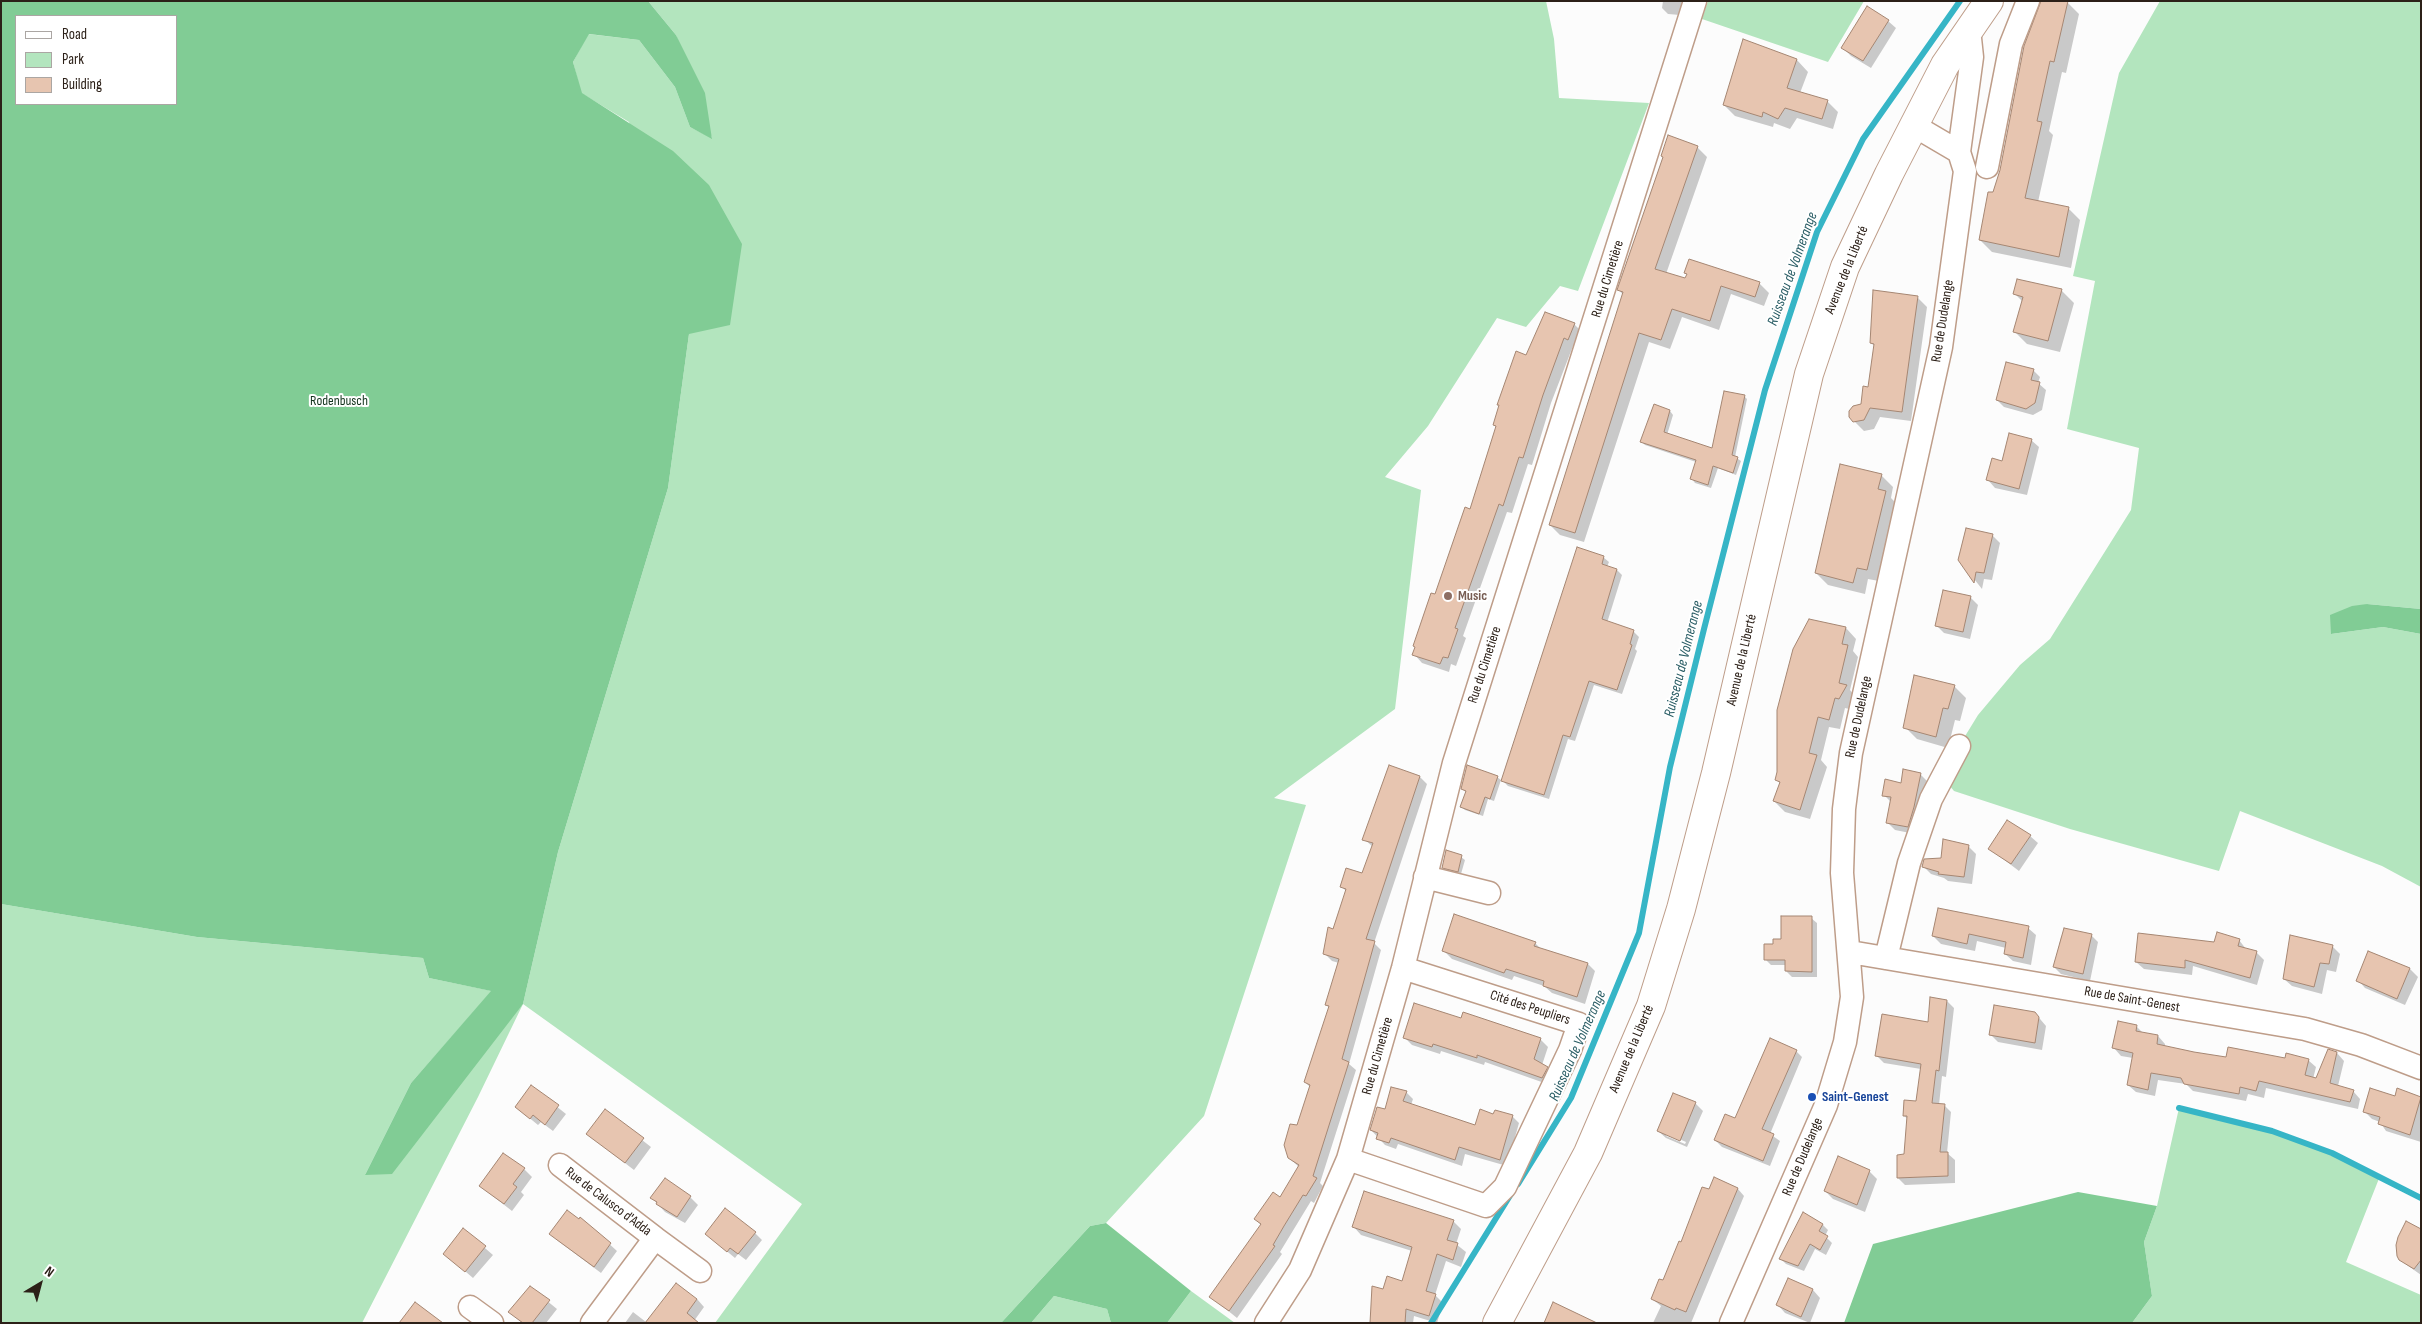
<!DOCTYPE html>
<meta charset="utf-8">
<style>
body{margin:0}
#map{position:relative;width:2422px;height:1324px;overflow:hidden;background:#fcfcfc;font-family:"Sofia Sans Condensed",sans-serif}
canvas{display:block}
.frame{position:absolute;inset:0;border:2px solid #2c2018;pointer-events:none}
.legend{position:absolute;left:15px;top:15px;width:162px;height:90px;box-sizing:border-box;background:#fff;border:1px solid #aba6a3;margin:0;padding:6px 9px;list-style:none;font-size:15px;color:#2c2018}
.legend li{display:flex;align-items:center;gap:10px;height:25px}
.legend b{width:25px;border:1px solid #aba6a3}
.north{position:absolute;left:15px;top:1259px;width:50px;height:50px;-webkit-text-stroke:4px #fff;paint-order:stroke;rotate:37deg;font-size:14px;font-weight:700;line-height:20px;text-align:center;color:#2c2018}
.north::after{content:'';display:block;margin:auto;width:18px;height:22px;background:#2c2018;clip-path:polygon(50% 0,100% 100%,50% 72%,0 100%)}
</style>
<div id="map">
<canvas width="2422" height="1324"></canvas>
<div class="frame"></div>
<ul class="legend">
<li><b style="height:6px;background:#fff"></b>Road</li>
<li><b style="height:14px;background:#b3e5be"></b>Park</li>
<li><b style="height:14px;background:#e7c5b0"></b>Building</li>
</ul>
<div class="north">N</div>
</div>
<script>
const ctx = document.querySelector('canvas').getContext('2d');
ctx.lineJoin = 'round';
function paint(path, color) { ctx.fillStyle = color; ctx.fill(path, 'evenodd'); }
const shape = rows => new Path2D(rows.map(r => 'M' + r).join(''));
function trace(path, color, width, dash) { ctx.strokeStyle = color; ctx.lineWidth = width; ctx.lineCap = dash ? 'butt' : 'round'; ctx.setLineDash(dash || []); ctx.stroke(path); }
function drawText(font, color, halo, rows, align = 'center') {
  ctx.font = font + ' "Sofia Sans Condensed",sans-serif'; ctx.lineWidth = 4; ctx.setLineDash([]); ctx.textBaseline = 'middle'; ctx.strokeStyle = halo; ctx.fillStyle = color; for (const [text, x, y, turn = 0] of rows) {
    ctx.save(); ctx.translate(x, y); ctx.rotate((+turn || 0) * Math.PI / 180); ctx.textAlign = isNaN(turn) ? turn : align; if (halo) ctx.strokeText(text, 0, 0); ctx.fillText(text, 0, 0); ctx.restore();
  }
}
const green = shape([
 [648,1,1546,1,1554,39,1559,98,1649,103,1578,291,1560,286,1526,327,1497,318,1428,426,1385,477,1421,490,1395,709,1274,798,1306,805,1204,1116,1106,1223,1090,1226,1001,1323,715,1323,802,1204,523,1004,478,1097,362,1323,1,1323,1,904,197,937,423,958,429,978,492,991,411,1083,365,1175,523,1004,558,852,668,488,689,334,629,122,581,93,573,62,588,34,639,40,675,87,690,127,712,138,676,35],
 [1708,1,1864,1,1828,62,1702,19],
 [2160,1,2421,1,2421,609,2367,604,2331,634,2383,627,2421,634,2421,887,2382,866,2240,811,2219,871,2070,829,1954,791,1949,785,1959,746,1978,715,2020,665,2050,639,2131,510,2139,448,2067,429,2095,281,2073,276,2119,73],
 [2179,1108,2272,1131,2332,1153,2380,1176,2346,1262,2421,1295,2421,1323,2132,1323,2152,1296,2144,1242,2157,1206],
 [1191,1291,1235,1323,1167,1323],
 [1054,1296,1107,1309,1111,1323,1031,1323]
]);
const forest = shape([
 [1,1,648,1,676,35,705,93,712,139,690,127,675,87,639,40,589,34,573,62,582,93,673,151,709,185,742,244,730,325,689,334,668,488,558,852,523,1004,392,1174,365,1175,411,1083,491,991,429,978,423,958,197,937,1,904],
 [16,16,176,16,176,104,16,104],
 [2367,604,2421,609,2421,634,2383,627,2331,634,2330,615,2352,606],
 [2078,1192,2157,1206,2144,1242,2152,1296,2132,1323,1844,1323,1873,1244],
 [1106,1223,1191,1291,1167,1323,1111,1323,1107,1309,1054,1296,1031,1323,1001,1323,1090,1226]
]);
const shadow = shape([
 [1663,1,1682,1,1680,15,1668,14,1662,8],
 [2067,2,2079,14,2066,73,2062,72,2049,131,2053,135,2038,202,2068,208,2080,220,2071,268,1992,252,1980,240,1994,193],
 [1888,21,1896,28,1871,68,1851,56,1843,48],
 [1744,41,1797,60,1808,72,1800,93,1827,101,1838,112,1833,129,1797,118,1790,129,1774,123,1773,127,1735,116,1724,105],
 [1669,137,1698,148,1707,157,1666,274,1686,280,1759,283,1769,293,1764,306,1731,294,1719,330,1682,317,1670,349,1649,342,1584,542,1560,535,1550,525,1623,295,1619,290,1664,157],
 [2062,291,2074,303,2060,352,2027,344,2015,332,2023,302,2015,294],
 [1918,298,1927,307,1911,421,1880,417,1874,429,1864,431,1854,421,1869,388,1875,346,1871,343],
 [1574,324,1583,333,1576,347,1573,346,1551,403,1532,465,1528,464,1512,513,1507,512,1463,636,1466,638,1456,666,1451,664,1449,672,1422,663,1414,654,1470,510,1497,428,1494,425,1500,406,1498,404,1527,357],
 [2033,370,2040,377,2038,383,2046,390,2042,410,2033,415,2004,407,1997,400],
 [1744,396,1747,399,1735,457,1741,461,1736,475,1718,468,1711,488,1695,483,1692,479,1696,462,1645,445,1642,442,1654,406,1670,411,1673,415,1667,435,1713,450],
 [2031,440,2039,447,2027,495,1995,488,1988,480,2003,462],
 [1881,475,1893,487,1891,498,1897,504,1879,581,1868,579,1865,594,1828,585,1816,573],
 [1992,535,2000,543,1992,580,1984,579,1982,589,1959,560],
 [1603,557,1609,562,1607,567,1617,570,1622,575,1607,623,1634,632,1639,637,1635,649,1637,651,1622,694,1594,685,1575,741,1568,739,1549,799,1508,786,1503,781],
 [1970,597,1978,605,1970,639,1944,633,1936,625],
 [1846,628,1856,639,1853,651,1858,657,1850,690,1856,697,1849,709,1845,708,1840,729,1829,727,1821,760,1827,767,1810,819,1785,812,1774,801,1780,783,1776,779],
 [1954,686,1966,698,1960,721,1955,720,1948,748,1917,739,1905,727],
 [1390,767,1420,777,1427,784,1374,943,1381,950,1349,1064,1356,1070,1320,1183,1323,1186,1314,1203,1311,1201,1280,1252,1282,1254,1237,1318,1211,1297,1262,1226,1255,1219,1280,1198,1299,1167,1289,1158,1310,1087,1305,1082,1330,1008,1326,1005,1339,963,1332,961,1324,953,1347,892,1342,887,1362,874,1373,847,1364,839],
 [1920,774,1928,782,1915,834,1895,830,1887,822,1891,802,1884,795],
 [1497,777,1501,780,1494,801,1488,799,1483,816,1465,810,1462,807,1467,793,1462,789],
 [2030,836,2038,843,2019,871,1990,849],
 [1944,840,1968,846,1976,854,1972,884,1948,881,1944,878,1931,874,1923,866,1942,860],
 [1461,857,1465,860,1461,874,1446,871,1443,867],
 [1811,918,1817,923,1817,977,1792,977,1786,971,1786,965,1771,965,1766,960,1774,945],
 [2028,928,2036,935,2031,965,2013,961,2005,954,2006,948,1977,941,1975,951,1941,944,1933,936],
 [2091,935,2098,942,2090,981,2061,974,2054,967,2061,937],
 [2239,940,2246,949,2256,952,2264,960,2257,985,2193,966,2192,975,2144,969,2136,962,2215,943],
 [1535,943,1542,950,1588,964,1595,971,1585,1004,1552,993,1544,986,1514,976,1512,980,1452,959,1444,951],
 [2332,946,2340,954,2336,972,2327,970,2322,994,2292,986,2284,979],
 [2369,953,2410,969,2418,977,2405,1005,2365,988,2358,980],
 [1947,1001,1954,1008,1946,1077,1942,1076,1939,1105,1944,1105,1951,1112,1947,1153,1955,1160,1955,1183,1905,1185,1898,1178,1898,1156,1905,1155,1908,1119,1904,1116,1917,1102,1921,1069,1884,1063,1877,1056,1929,1023],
 [2035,1013,2046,1026,2042,1050,1998,1042,1990,1034],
 [1462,1020,1540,1039,1548,1047,1542,1065,1555,1075,1550,1085,1485,1062,1484,1065,1441,1051,1440,1054,1412,1045,1404,1037],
 [2136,1026,2144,1034,2158,1036,2165,1044,2165,1047,2227,1059,2308,1060,2316,1067,2313,1079,2316,1080,2337,1053,2344,1061,2338,1086,2353,1091,2360,1099,2358,1109,2266,1088,2264,1098,2248,1094,2246,1101,2193,1091,2186,1084,2158,1080,2155,1096,2136,1092,2128,1085,2133,1058,2121,1056,2114,1048],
 [1796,1051,1802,1057,1770,1134,1780,1141,1770,1166,1722,1147,1715,1140],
 [531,1086,566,1114,553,1131,541,1122,538,1125,516,1107],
 [2398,1090,2421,1098,2421,1142,2386,1131,2380,1122,2372,1119,2364,1111,2395,1098],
 [1406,1092,1413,1099,1411,1105,1476,1126,1494,1115,1512,1116,1519,1123,1507,1166,1465,1154,1462,1166,1398,1144,1396,1149,1385,1145,1371,1130,1386,1110],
 [1695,1103,1703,1111,1687,1147,1666,1138,1658,1131],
 [1666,1133,1686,1142,1685,1144,1666,1136],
 [605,1111,651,1147,634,1170,587,1134],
 [524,1169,532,1177,521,1192,524,1195,512,1211,480,1186],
 [1869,1171,1877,1179,1865,1212,1833,1199,1825,1191],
 [1715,1179,1738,1189,1744,1196,1691,1323,1653,1323,1661,1306,1652,1299,1663,1282],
 [690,1197,698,1205,685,1223,665,1212,652,1198],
 [1803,1214,1823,1225,1828,1230,1825,1236,1832,1243,1826,1255,1815,1249,1804,1271,1786,1264,1781,1259],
 [581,1218,617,1251,601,1273,557,1240],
 [1453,1221,1461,1229,1456,1244,1466,1252,1461,1267,1446,1261,1435,1295,1443,1303,1437,1323,1414,1316,1413,1323,1372,1323,1384,1291,1402,1282,1412,1251,1361,1235,1353,1226],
 [2421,1227,2421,1275,2400,1260],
 [464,1230,493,1255,473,1278,445,1254],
 [755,1233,762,1240,746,1260,738,1254,735,1258,706,1234],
 [1789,1280,1813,1290,1820,1298,1810,1323,1785,1313,1778,1305],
 [530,1287,557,1309,546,1323,522,1323,510,1312],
 [697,1299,704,1307,694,1321,696,1323,625,1323,633,1312,646,1322]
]);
const stream = shape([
 [2179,1108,2272,1131,2332,1153,2421,1198],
 [1518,1184,1571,1098,1639,933,1670,767,1704,629,1765,390,1817,232,1863,139,1960,1],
 [1431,1323,1511,1194]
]);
const building = shape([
 [2041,1,2068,1,2054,62,2050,61,2037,121,2042,122,2025,198,2069,207,2059,257,1979,240,1988,192,1993,192,2000,170,2024,46,2041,1],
 [1867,6,1889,20,1863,61,1841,48,1867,6],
 [1743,39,1797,59,1787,88,1828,100,1822,119,1785,108,1778,119,1763,112,1762,117,1723,105,1743,39],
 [1668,135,1698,146,1655,269,1685,278,1687,274,1684,273,1689,259,1760,282,1755,297,1721,286,1710,321,1672,309,1661,340,1639,333,1575,533,1549,525,1623,292,1617,290,1663,157,1661,156,1668,135],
 [2017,279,2062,289,2048,341,2013,332,2023,297,2013,294,2017,279],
 [1873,290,1918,296,1902,412,1870,408,1864,420,1853,422,1849,417,1849,411,1853,406,1861,404,1863,386,1868,387,1874,344,1870,343,1873,290],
 [1545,312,1575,323,1568,340,1564,338,1543,395,1523,458,1519,457,1503,506,1499,504,1455,628,1458,629,1448,658,1443,657,1440,664,1412,655,1415,647,1413,646,1431,593,1435,594,1465,507,1470,509,1496,426,1493,425,1499,405,1497,405,1516,351,1526,355,1545,312],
 [2006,362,2034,369,2031,380,2040,382,2035,403,2026,409,1996,400,2006,362],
 [1724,391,1745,395,1732,455,1738,457,1733,473,1713,466,1708,485,1690,479,1696,460,1640,442,1654,404,1670,410,1664,432,1712,448,1724,391],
 [2009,433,2032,439,2019,489,1986,480,1992,458,2002,461,2009,433],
 [1840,464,1882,474,1878,489,1886,491,1867,570,1857,568,1853,583,1815,573,1840,464],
 [1966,528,1993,534,1984,573,1976,572,1974,583,1958,560,1966,528],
 [1577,547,1604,556,1602,564,1617,569,1602,619,1634,630,1630,644,1632,645,1617,690,1589,681,1570,737,1563,735,1544,795,1501,781,1577,547],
 [1943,590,1971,596,1963,632,1935,626,1943,590],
 [1809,619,1846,627,1842,644,1848,645,1839,683,1847,685,1839,699,1835,698,1829,720,1818,717,1809,753,1817,755,1800,810,1773,801,1780,782,1775,780,1777,772,1777,710,1793,649,1809,619],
 [1914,675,1955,685,1948,709,1943,708,1936,737,1903,728,1914,675],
 [1389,765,1420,776,1366,939,1375,941,1342,1059,1349,1062,1313,1176,1317,1178,1306,1196,1303,1195,1284,1226,1273,1245,1275,1246,1229,1311,1209,1297,1261,1224,1254,1219,1273,1192,1280,1197,1299,1165,1288,1158,1284,1145,1290,1124,1297,1125,1310,1085,1304,1082,1329,1006,1325,1005,1339,959,1323,954,1328,927,1333,929,1346,889,1340,887,1346,868,1362,873,1373,843,1362,840,1389,765],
 [1467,765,1498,776,1490,799,1485,797,1479,814,1460,807,1466,791,1461,789,1467,765],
 [1903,769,1921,773,1914,807,1908,827,1886,823,1891,797,1882,796,1885,779,1901,783,1903,769],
 [2007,820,2031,835,2011,864,1988,849,2007,820],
 [1943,839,1969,845,1964,877,1938,874,1939,872,1922,867,1924,859,1941,858,1943,839],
 [1446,850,1462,855,1458,872,1442,868,1446,850],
 [1938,908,2029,926,2023,958,2004,954,2006,942,1969,934,1967,944,1932,936,1938,908],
 [1454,914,1536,942,1534,946,1588,963,1577,997,1543,986,1544,981,1506,969,1504,973,1442,951,1454,914],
 [1781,916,1812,916,1812,972,1785,971,1785,960,1764,960,1764,944,1773,944,1773,939,1781,939,1781,916],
 [2064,928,2092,934,2083,974,2053,967,2064,928],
 [2217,932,2240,939,2238,946,2257,951,2250,978,2185,960,2185,968,2135,962,2138,933,2214,942,2217,932],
 [2290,935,2333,945,2329,964,2320,963,2314,987,2283,979,2290,935],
 [2368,951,2410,968,2397,999,2356,981,2368,951],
 [1930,997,1947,1000,1939,1071,1936,1070,1932,1103,1945,1104,1940,1152,1948,1152,1948,1176,1897,1178,1897,1155,1904,1154,1907,1116,1903,1116,1904,1100,1916,1101,1921,1064,1875,1056,1882,1014,1928,1022,1930,997],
 [1414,1003,1461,1018,1463,1012,1541,1038,1534,1059,1548,1067,1542,1078,1477,1055,1477,1058,1433,1044,1432,1047,1403,1038,1414,1003],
 [1994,1005,2035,1012,2039,1017,2035,1043,1989,1035,1994,1005],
 [2118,1021,2137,1025,2136,1031,2158,1035,2157,1044,2194,1052,2226,1057,2228,1047,2285,1058,2286,1053,2309,1059,2305,1075,2316,1078,2328,1049,2337,1052,2330,1083,2354,1090,2350,1102,2259,1081,2256,1091,2240,1087,2239,1094,2184,1084,2181,1078,2151,1073,2148,1090,2127,1085,2133,1053,2112,1048,2118,1021],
 [1770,1038,1797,1050,1762,1129,1774,1134,1763,1161,1714,1140,1725,1114,1735,1118,1770,1038],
 [531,1085,559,1105,545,1125,533,1115,530,1119,515,1107,531,1085],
 [1391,1087,1407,1091,1403,1101,1475,1125,1480,1109,1493,1114,1495,1110,1513,1115,1500,1160,1459,1147,1455,1160,1391,1138,1389,1143,1376,1139,1378,1133,1370,1130,1377,1107,1385,1109,1391,1087],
 [2370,1088,2395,1096,2397,1088,2421,1097,2410,1135,2378,1124,2380,1117,2363,1112,2370,1088],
 [1673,1093,1696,1102,1680,1141,1657,1131,1673,1093],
 [605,1109,644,1138,625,1163,586,1134,605,1109],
 [503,1153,525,1168,513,1184,517,1187,504,1204,479,1186,503,1153],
 [1838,1156,1870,1170,1857,1205,1824,1191,1838,1156],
 [1714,1177,1738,1188,1686,1312,1676,1308,1675,1310,1651,1299,1659,1279,1663,1280,1679,1241,1681,1242,1702,1187,1709,1189,1714,1177],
 [665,1178,691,1196,677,1217,656,1204,657,1202,650,1198,665,1178],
 [1364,1191,1454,1220,1447,1240,1458,1243,1453,1260,1437,1254,1426,1291,1436,1294,1429,1316,1406,1309,1405,1323,1370,1323,1372,1286,1383,1289,1387,1276,1402,1281,1412,1247,1352,1227,1364,1191],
 [725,1208,756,1232,738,1254,730,1248,727,1252,705,1234,725,1208],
 [567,1210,579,1219,580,1217,611,1243,594,1267,549,1234,567,1210],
 [1803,1212,1823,1224,1819,1231,1828,1236,1820,1250,1810,1244,1798,1266,1779,1259,1803,1212],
 [2406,1221,2421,1229,2421,1260,2414,1269,2399,1260,2397,1256,2396,1245,2398,1237,2406,1221],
 [463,1228,486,1246,465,1272,443,1254,463,1228],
 [1788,1278,1813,1289,1801,1317,1776,1305,1788,1278],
 [676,1283,697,1299,687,1313,699,1323,645,1323,676,1283],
 [530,1286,550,1300,532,1323,523,1323,508,1312,530,1286],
 [415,1302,443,1323,399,1323,415,1302],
 [1553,1302,1597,1323,1544,1323,1553,1302]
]);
const minor = shape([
 [1959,152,1972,57,1969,29],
 [1987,167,2011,44,2028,1],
 [1425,877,1489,893],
 [1850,952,2305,1029,2361,1045,2421,1068],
 [1886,958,1909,863,1931,799,1959,746],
 [1348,1159,1486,1206,1505,1187,1570,1050,1579,1024,1403,968],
 [560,1165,655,1238,592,1323],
 [655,1238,700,1271],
 [470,1307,492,1323],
 [1266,1323,1300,1270,1348,1159,1403,968,1454,763,1695,1],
 [1731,1323,1826,1105,1845,1042,1852,997,1842,873,1844,809,1851,753,1941,347,1965,171,1959,152,1913,125]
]);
const major = shape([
 [1497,1323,1588,1153,1651,1006,1681,909,1716,773,1809,374,1845,267,1889,174,1945,65,1989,1]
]);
const markers = [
 [1448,596,5,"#8d6e63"],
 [1812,1097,5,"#1a4fb4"]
];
const streetNames = [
 ["Avenue de la Liberté",1847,270,-68],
 ["Rue du Cimetière",1608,279,-73],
 ["Rue de Dudelange",1943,321,-81],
 ["Avenue de la Liberté",1742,660,-77],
 ["Rue du Cimetière",1485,665,-72],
 ["Rue de Dudelange",1859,717,-78],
 ["Rue de Saint-Genest",2132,1000,10],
 ["Cité des Peupliers",1530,1008,18],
 ["Avenue de la Liberté",1632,1049,-67],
 ["Rue du Cimetière",1378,1056,-74],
 ["Rue de Dudelange",1803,1157,-67],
 ["Rue de Calusco d'Adda",608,1202,37]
];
const parkNames = [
 ["Rodenbusch",339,401]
];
const educationNames = [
 ["Music",1458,596]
];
const transitNames = [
 ["Saint-Genest",1822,1097]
];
const waterNames = [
 ["Ruisseau de Volmerange",1793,269,-70],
 ["Ruisseau de Volmerange",1684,659,-76],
 ["Ruisseau de Volmerange",1578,1046,-66]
];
paint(green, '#b3e5be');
paint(forest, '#81cc95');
paint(shadow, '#0003');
trace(stream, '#36b5c6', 6);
paint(building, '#e7c5b0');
trace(building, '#a58672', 1);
trace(minor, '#be9d89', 25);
trace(major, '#be9d89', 30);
trace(minor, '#fff', 22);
trace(major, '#fff', 28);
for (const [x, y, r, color] of markers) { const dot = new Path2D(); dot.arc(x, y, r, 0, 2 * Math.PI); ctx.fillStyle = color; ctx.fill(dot); trace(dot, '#fff', 2); }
drawText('14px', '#2c2018', '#fff', streetNames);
drawText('14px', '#14341e', '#fff', parkNames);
drawText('bold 14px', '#785e54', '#fff', educationNames, 'left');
drawText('bold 14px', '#164399', '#fff', transitNames, 'left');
drawText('italic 15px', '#2a5d65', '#fff', waterNames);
</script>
